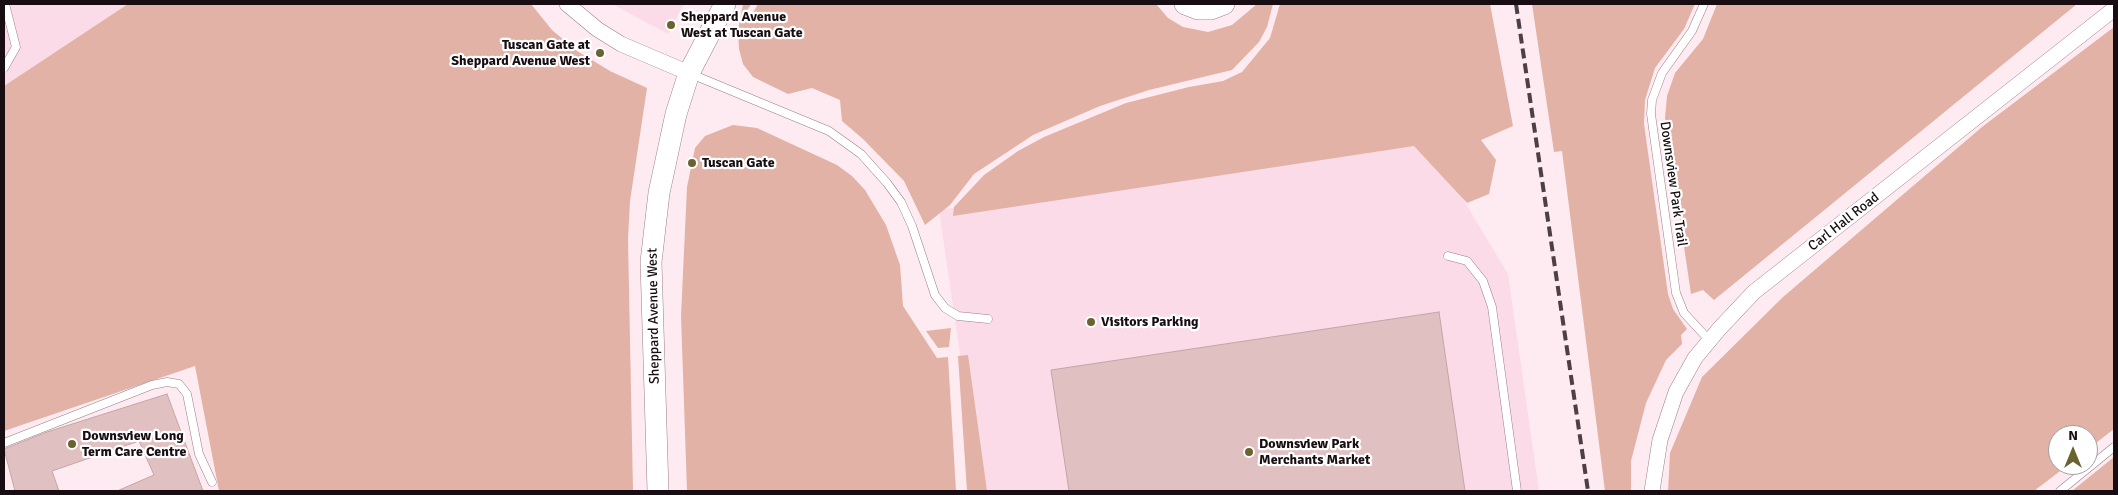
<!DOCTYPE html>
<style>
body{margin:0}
#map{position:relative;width:2118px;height:495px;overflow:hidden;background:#feebf2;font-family:Signika,sans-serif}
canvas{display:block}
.frame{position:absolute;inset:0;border:5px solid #180d12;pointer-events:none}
.north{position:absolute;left:2048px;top:425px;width:50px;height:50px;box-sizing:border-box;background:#fff;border:1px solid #a39ea0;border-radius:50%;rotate:0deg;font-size:14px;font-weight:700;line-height:20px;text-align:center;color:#180d12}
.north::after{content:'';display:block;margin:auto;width:18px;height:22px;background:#6a6330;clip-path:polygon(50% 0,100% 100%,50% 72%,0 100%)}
</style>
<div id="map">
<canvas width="2118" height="495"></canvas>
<div class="frame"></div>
<div class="north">N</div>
</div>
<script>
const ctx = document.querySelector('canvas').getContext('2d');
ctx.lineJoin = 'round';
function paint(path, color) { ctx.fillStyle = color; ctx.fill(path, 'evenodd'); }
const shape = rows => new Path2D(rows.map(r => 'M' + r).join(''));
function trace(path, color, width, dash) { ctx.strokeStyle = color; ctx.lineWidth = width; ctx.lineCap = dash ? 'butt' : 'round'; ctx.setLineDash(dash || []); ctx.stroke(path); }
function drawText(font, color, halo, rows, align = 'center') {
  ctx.font = font + ' Signika,sans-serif'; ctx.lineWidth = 4.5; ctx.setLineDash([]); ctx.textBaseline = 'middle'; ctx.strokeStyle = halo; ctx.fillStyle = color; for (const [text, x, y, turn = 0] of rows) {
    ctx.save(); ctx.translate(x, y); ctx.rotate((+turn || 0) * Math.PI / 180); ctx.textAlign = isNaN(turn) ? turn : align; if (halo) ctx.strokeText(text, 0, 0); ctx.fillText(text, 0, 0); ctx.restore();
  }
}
const built = shape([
 [4,4,128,4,4,86],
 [612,4,684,4,668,34],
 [1425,136,1508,274,1539,491,980,491,939,210]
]);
const green = shape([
 [128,4,531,4,552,30,577,51,610,71,647,88,630,201,628,239,633,491,219,491,195,366,4,431,4,86],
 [743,4,751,4,743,18,749,20,758,4,1156,4,1168,18,1183,27,1208,32,1232,25,1257,4,1273,4,1267,27,1259,42,1232,70,1149,90,1100,106,1033,135,974,174,950,205,925,225,904,181,863,139,842,121,840,100,812,88,788,94,753,77,743,64,739,49,738,30],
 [1280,4,1490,4,1513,126,1481,140,1496,160,1489,194,1467,203,1414,146,953,216,954,207,984,175,1018,151,1044,137,1126,103,1189,87,1223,81,1242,72,1270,38],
 [1532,4,1695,4,1684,29,1655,68,1645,100,1644,124,1668,294,1673,309,1687,329,1681,335,1682,344,1666,360,1646,403,1631,461,1631,491,1605,491,1562,151,1554,152],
 [1717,4,2077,4,1714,300,1703,290,1691,294,1665,118,1667,96,1675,73,1703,39],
 [2114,27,2114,429,2088,449,2088,435,2058,435,2058,465,2068,465,2034,491,1668,491,1670,453,1702,377,1783,297,1982,127],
 [733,125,757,128,837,165,852,176,865,190,886,225,900,265,903,306,937,358,948,357,956,491,687,491,681,316,687,187,695,148,705,136],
 [951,328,949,347,938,348,926,331],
 [968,355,987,491,967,491,958,356],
 [2114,457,2114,491,2072,491]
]);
const building = shape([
 [1439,312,1465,491,1069,491,1051,370,1439,312],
 [167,394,203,491,117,491,154,475,139,441,52,471,59,491,15,491,4,449,47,432,167,394]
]);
const lane = shape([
 [1704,4,1692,31,1662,73,1652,100,1651,114,1676,293,1684,313,1709,340],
 [4,68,16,47,5,4],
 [691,74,829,131,861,154,887,183,901,202,912,226,935,295,945,308,958,316,988,319],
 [1448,256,1467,261,1483,281,1492,307,1517,491],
 [4,443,152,385,167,382,179,384,187,394,199,454,212,482],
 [2060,491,2114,447]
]);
const street = shape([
 [567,4,597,29,621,44,689,73],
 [1652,491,1660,440,1676,392,1695,358,1720,328,1754,292,2114,9]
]);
const secondary = shape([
 [1185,4,1198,9,1211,9,1224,4],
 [658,491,651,262,659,193,676,114,689,73,725,4]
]);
const rail = shape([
 [1516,4,1588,491]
]);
const markers = [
 [671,25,5,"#6a6330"],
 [600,53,5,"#6a6330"],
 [692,163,5,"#6a6330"],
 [1091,322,5,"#6a6330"],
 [72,444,5,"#6a6330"],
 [1249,452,5,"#6a6330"]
];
const poiNames = [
 ["Sheppard Avenue",681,17],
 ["West at Tuscan Gate",681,33],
 ["Tuscan Gate at",590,45,"right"],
 ["Sheppard Avenue West",590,61,"right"],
 ["Tuscan Gate",702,163],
 ["Visitors Parking",1101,322],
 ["Downsview Long",82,436],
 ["Term Care Centre",82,452],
 ["Downsview Park",1259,444],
 ["Merchants Market",1259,460]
];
const streetNames = [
 ["Downsview Park Trail",1673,184,82],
 ["Carl Hall Road",1844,222,-38],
 ["Sheppard Avenue West",654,316,-91]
];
paint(built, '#fbdbe7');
paint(green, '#e1b2a5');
paint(building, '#e1c0c1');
trace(building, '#c5a5a6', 1);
trace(lane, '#9a7e89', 9);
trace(street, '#9a7e89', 16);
trace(secondary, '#9a7e89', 22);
trace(lane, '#fff', 8);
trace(street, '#fff', 15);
trace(secondary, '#fff', 21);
trace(rail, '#4c3f45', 4, [10, 5]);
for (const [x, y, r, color] of markers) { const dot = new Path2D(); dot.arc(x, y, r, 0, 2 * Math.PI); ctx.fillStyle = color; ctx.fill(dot); trace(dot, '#fff', 2); }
drawText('bold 14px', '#180d12', '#fff', poiNames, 'left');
drawText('14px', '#180d12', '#fff', streetNames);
</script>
